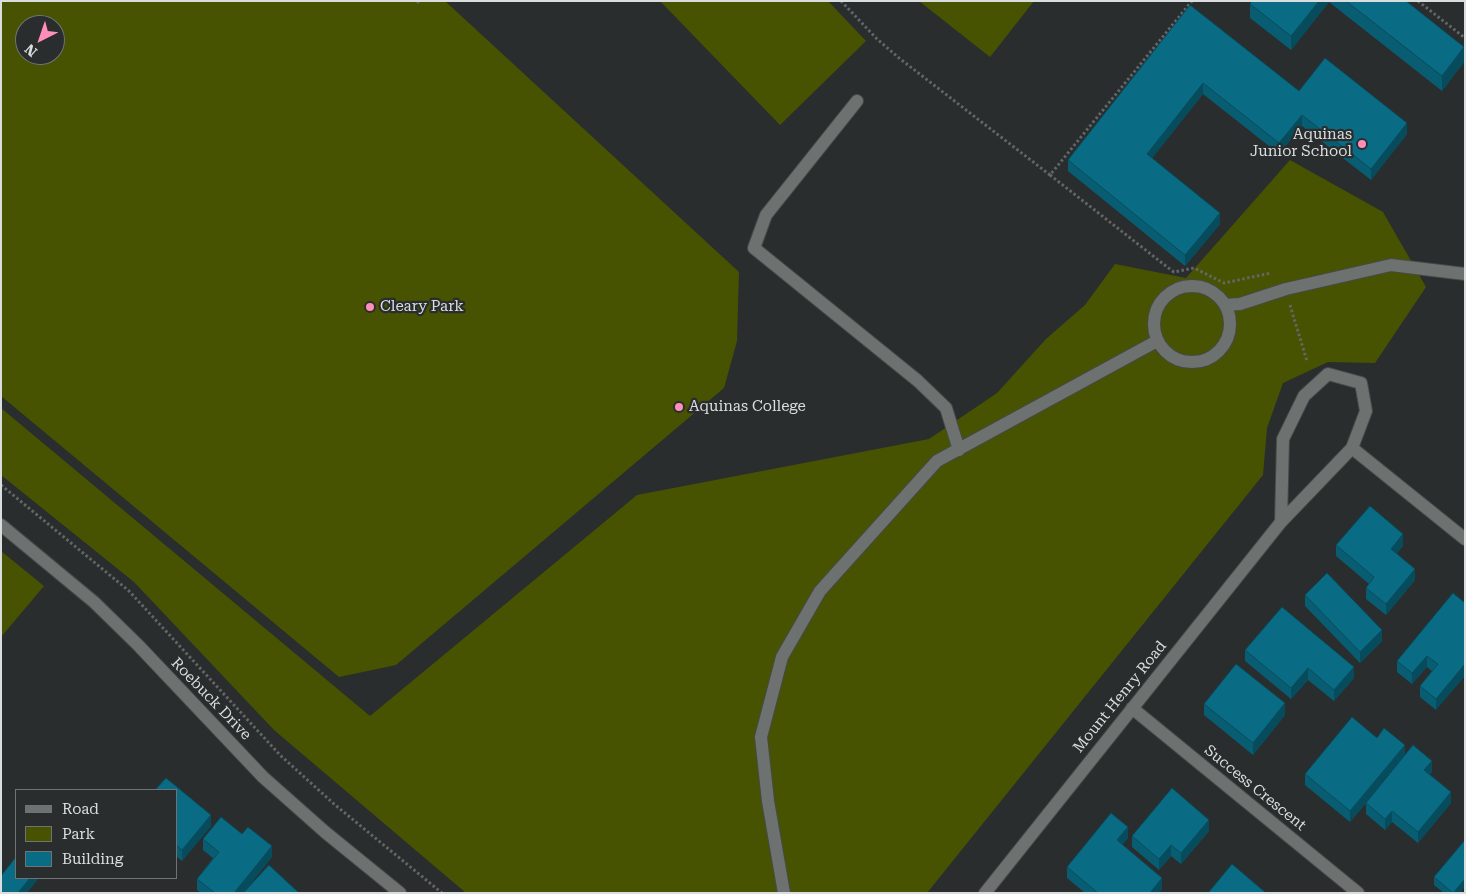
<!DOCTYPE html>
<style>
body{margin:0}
#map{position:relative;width:1466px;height:894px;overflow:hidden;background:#292d2d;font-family:"Roboto Serif",serif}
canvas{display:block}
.frame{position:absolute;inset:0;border:2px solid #dadddd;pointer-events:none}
.legend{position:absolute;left:15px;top:789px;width:162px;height:90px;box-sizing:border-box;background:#292d2d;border:1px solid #707373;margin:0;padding:6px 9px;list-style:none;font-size:15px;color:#dadddd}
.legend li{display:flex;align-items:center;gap:10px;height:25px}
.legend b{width:25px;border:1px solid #707373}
.north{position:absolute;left:15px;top:15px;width:50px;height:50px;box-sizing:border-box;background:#292d2d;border:1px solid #707373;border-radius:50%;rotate:221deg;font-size:14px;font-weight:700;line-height:20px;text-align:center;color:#dadddd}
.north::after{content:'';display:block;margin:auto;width:18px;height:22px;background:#ff8eba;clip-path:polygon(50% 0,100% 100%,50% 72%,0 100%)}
</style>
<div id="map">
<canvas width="1466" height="894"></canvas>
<div class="frame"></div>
<ul class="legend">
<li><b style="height:6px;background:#6d7271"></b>Road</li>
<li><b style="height:14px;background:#475300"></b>Park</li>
<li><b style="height:14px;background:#0a6c84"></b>Building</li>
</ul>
<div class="north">N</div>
</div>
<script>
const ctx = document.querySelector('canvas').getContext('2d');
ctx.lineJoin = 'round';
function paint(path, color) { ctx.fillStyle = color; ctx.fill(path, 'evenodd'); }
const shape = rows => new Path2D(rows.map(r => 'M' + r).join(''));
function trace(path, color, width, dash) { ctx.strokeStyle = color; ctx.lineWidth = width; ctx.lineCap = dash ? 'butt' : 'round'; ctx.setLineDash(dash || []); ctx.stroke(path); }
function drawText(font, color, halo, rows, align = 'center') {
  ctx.font = font + ' "Roboto Serif",serif'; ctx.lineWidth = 4.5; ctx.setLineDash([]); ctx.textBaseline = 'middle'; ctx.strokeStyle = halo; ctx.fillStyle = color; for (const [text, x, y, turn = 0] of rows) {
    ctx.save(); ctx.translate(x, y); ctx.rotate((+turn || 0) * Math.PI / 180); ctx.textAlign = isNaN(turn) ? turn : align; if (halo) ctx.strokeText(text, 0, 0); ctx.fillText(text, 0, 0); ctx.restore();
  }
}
const green = shape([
 [1,1,445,1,739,272,737,341,724,388,396,665,339,677,1,396],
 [25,25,55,25,55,55,25,55],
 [660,1,828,1,866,41,780,125],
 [919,1,1034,1,990,57],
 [1290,160,1383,212,1426,287,1375,363,1328,362,1283,383,1267,428,1263,475,927,893,466,893,274,730,134,582,1,475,1,408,370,716,637,495,929,439,997,393,1046,339,1085,305,1115,264,1186,278],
 [1,551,44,586,1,637]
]);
const path = shape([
 [841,1,877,39,899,58,1050,175,1192,1],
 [1418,1,1465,38],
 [417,3,419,1],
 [1050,175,1171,270,1174,272,1194,268,1224,283,1271,273],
 [1290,305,1307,361],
 [1,485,129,591,280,755,334,804,442,893]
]);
const lane = shape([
 [857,101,766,215,754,248,918,381,946,408,959,450],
 '1154 324a38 38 0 1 1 76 0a38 38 0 1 1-76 0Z',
 [1225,305,1240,304,1286,289,1391,265,1465,274],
 [784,893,768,801,761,737,782,657,820,591,937,461,1157,341]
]);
const street = shape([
 [1352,448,1465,539],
 [1,525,94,602,138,645,263,777,325,832,400,893],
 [1132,708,1358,893],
 [985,893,1281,522,1352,448,1366,411,1361,383,1328,374,1304,396,1283,439,1281,522]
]);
const wall = shape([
 [1252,1,1406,1,1464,62,1442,91,1329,2,1291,50,1250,18,1250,4],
 [1190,5,1299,91,1407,134,1371,180,1302,126,1279,154,1203,94,1152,158,1220,224,1185,266,1068,171,1068,160],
 [1336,545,1403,546,1397,553,1415,580,1386,615,1366,599,1366,588,1369,584,1336,556],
 [1453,593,1436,710,1420,697,1420,686,1432,671,1427,667,1412,684,1397,672,1397,661],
 [1305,595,1382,641,1360,663,1305,606],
 [1245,650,1354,678,1334,701,1308,680,1291,699,1245,661],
 [1204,704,1285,715,1253,755,1204,715],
 [1377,738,1405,756,1432,772,1429,775,1451,803,1418,843,1392,822,1385,830,1366,814,1366,803,1372,796,1350,822,1305,785,1305,774],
 [176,790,211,826,182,861,176,856],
 [1209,831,1181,864,1171,856,1159,870,1132,847,1132,836],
 [242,834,272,857,243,893,201,893,197,890,197,879,213,858,203,850,203,839],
 [1128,838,1122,845,1162,889,1159,893,1085,893,1067,878,1067,867],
 [1465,840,1465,886,1460,893,1444,893,1434,885,1434,877]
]);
const shadedWall = shape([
 [1319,1,1329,1,1329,2,1291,50,1291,36],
 [1464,47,1464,62,1442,91,1442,76],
 [1203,83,1203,94,1147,165,1147,154],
 [1302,115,1302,126,1279,154,1279,143],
 [1407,123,1407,134,1371,180,1371,169],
 [1220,213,1220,224,1185,266,1185,255],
 [1403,534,1403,546,1391,560,1391,549],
 [1415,569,1415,580,1386,615,1386,604],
 [1382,630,1382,641,1360,663,1360,652],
 [1427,656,1427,667,1412,684,1412,673],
 [1465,664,1465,676,1436,710,1436,699],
 [1354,667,1354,678,1334,701,1334,690],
 [1308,668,1308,680,1291,699,1291,688],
 [1285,703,1285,715,1253,755,1253,743],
 [1405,745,1405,756,1350,822,1350,811],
 [1432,761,1432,772,1424,781,1424,770],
 [1451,792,1451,803,1418,843,1418,832],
 [1392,811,1392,822,1385,830,1385,819],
 [211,815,211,826,182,861,182,850],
 [1209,820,1209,831,1181,864,1181,853],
 [1128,827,1128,838,1117,851,1117,840],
 [1171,845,1171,856,1159,870,1159,859],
 [272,846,272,857,243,893,234,893],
 [30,878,39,878,27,893,18,893],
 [1162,878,1162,889,1159,893,1150,893],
 [1465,879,1465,886,1460,893,1453,893]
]);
const building = shape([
 [1252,1,1319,1,1291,36,1250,4,1252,1],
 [1346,1,1406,1,1464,47,1442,76,1346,1],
 [1190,5,1299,91,1325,58,1407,123,1371,169,1302,115,1279,143,1203,83,1147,154,1220,213,1185,255,1068,160,1190,5],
 [1370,506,1403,534,1391,549,1415,569,1386,604,1366,588,1374,577,1336,545,1370,506],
 [1327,573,1382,630,1360,652,1305,595,1327,573],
 [1453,593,1465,603,1465,664,1436,699,1420,686,1438,664,1427,656,1412,673,1397,661,1453,593],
 [1282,607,1354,667,1334,690,1308,668,1291,688,1245,650,1282,607],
 [1236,664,1285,703,1253,743,1204,704,1236,664],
 [1352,717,1377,738,1384,728,1405,745,1350,811,1305,774,1352,717],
 [1413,745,1432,761,1424,770,1451,792,1418,832,1392,811,1385,819,1366,803,1413,745],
 [166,778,211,815,182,850,176,845,176,790,155,790,166,778],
 [1172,788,1209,820,1181,853,1171,845,1159,859,1132,836,1172,788],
 [1111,813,1128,827,1117,840,1162,878,1150,893,1098,893,1067,867,1111,813],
 [221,817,242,834,248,827,272,846,234,893,215,893,197,879,219,852,203,839,221,817],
 [1465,840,1465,879,1453,893,1434,877,1465,840],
 [16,857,16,878,30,878,18,893,1,893,1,876,16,857],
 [1232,864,1266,893,1208,893,1232,864],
 [269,865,299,893,243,893,269,865]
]);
const markers = [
 [1362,144,5,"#ff8eba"],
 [370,307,5,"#ff8eba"],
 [679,407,5,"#ff8eba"]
];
const poiNames = [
 ["Aquinas",1352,135,"right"],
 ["Junior School",1352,152,"right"],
 ["Cleary Park",380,307],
 ["Aquinas College",689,407]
];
const streetNames = [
 ["Mount Henry Road",1120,697,-51],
 ["Roebuck Drive",211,699,46],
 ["Success Crescent",1255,788,39]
];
paint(green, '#475300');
trace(lane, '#454a49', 14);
trace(street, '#454a49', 14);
trace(path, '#636666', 3, [2.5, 2.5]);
trace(lane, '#6d7271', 12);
trace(street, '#6d7271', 12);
paint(wall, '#095d72');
paint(shadedWall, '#074c5c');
paint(building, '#0a6c84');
trace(building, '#074c5c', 1);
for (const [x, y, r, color] of markers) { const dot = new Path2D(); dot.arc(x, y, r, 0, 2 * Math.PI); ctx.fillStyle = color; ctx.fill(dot); trace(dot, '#292d2d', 2); }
drawText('15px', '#dadddd', '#292d2d', poiNames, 'left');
drawText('15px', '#dadddd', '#292d2d', streetNames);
</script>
